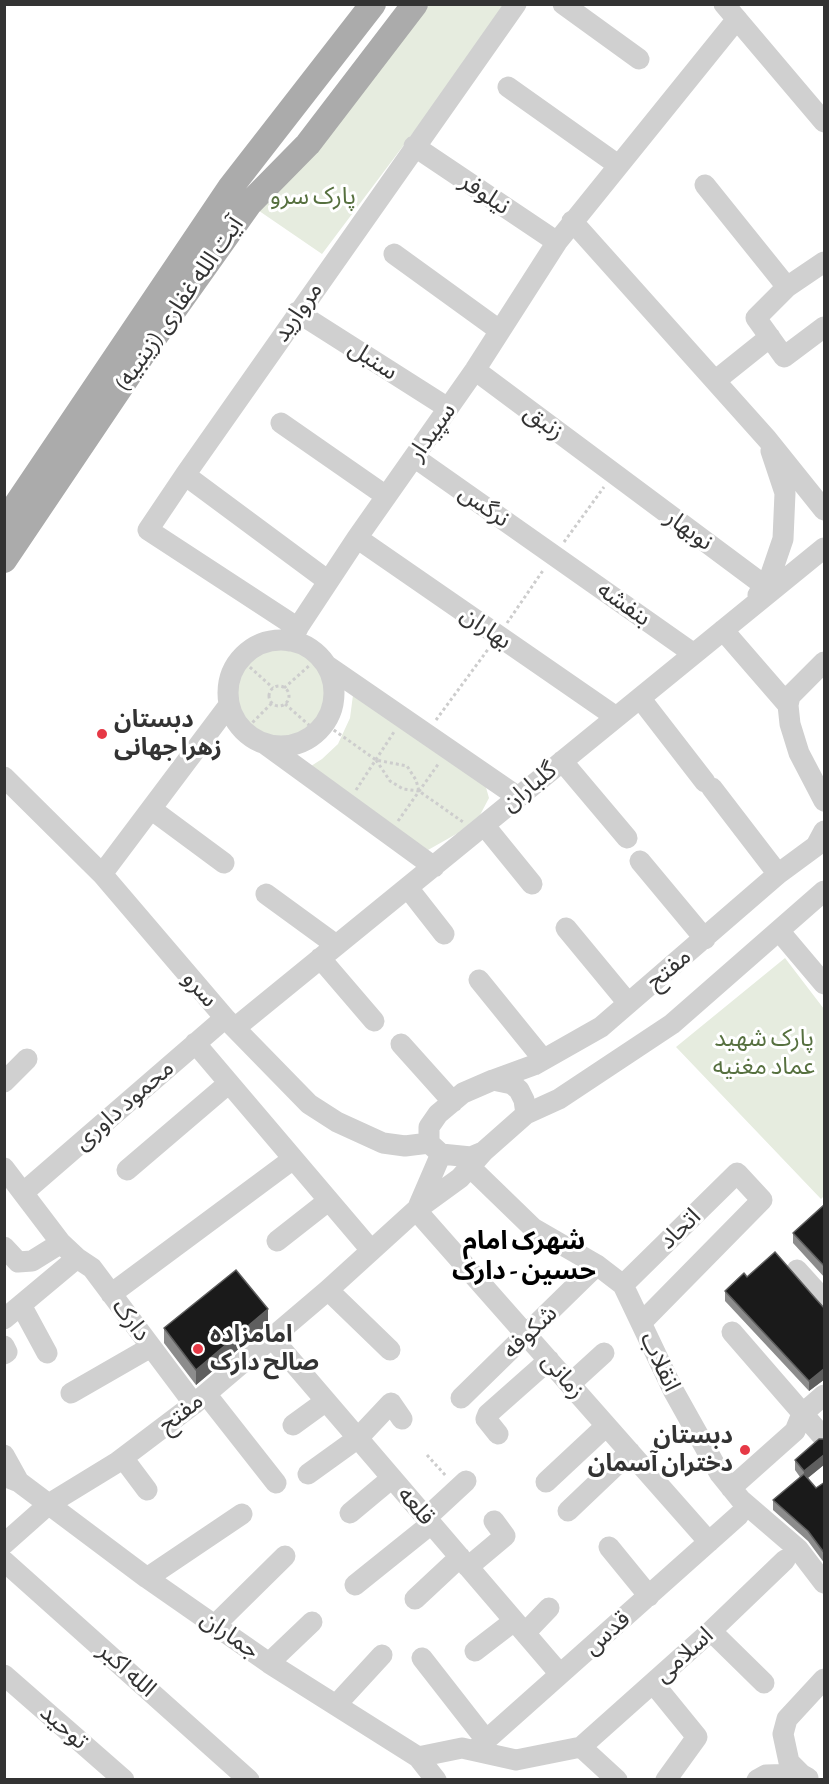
<!DOCTYPE html>
<meta charset="utf-8">
<style>
body{margin:0}
#map{position:relative;width:829px;height:1784px;overflow:hidden;background:#fff;font-family:"Alegreya Sans",sans-serif}
canvas{display:block}
.frame{position:absolute;inset:0;border:6px solid #333;pointer-events:none}
</style>
<div id="map">
<canvas width="829" height="1784"></canvas>
<div class="frame"></div>
</div>
<script>
const ctx = document.querySelector('canvas').getContext('2d');
ctx.lineJoin = 'round';
function paint(path, color) { ctx.fillStyle = color; ctx.fill(path, 'evenodd'); }
const shape = rows => new Path2D(rows.map(r => 'M' + r).join(''));
function trace(path, color, width, dash) { ctx.strokeStyle = color; ctx.lineWidth = width; ctx.lineCap = dash ? 'butt' : 'round'; ctx.setLineDash(dash || []); ctx.stroke(path); }
function drawText(font, color, halo, rows, align = 'center') {
  ctx.font = font + ' "Alegreya Sans","Noto Sans Arabic",sans-serif'; ctx.lineWidth = 6; ctx.setLineDash([]); ctx.textBaseline = 'middle'; ctx.strokeStyle = halo; ctx.fillStyle = color; for (const [text, x, y, turn = 0] of rows) {
    ctx.save(); ctx.translate(x, y); ctx.rotate((+turn || 0) * Math.PI / 180); ctx.textAlign = isNaN(turn) ? turn : align; if (halo) ctx.strokeText(text, 0, 0); ctx.fillText(text, 0, 0); ctx.restore();
  }
}
const green = shape([
 [415,5,509,5,322,254,249,204],
 '235 694a45 45 0 1 1 90 0a45 45 0 1 1-90 0Z',
 [353,695,485,784,489,798,480,815,458,833,428,850,308,768,322,759,338,744,350,718],
 [785,958,824,1009,824,1196,821,1199,676,1047]
]);
const path = shape([
 [564,542,604,487],
 [507,623,544,569],
 [241,659,273,688],
 '269 696a10 10 0 1 1 20 0a10 10 0 1 1-20 0Z',
 [284,688,310,665],
 [285,704,317,732],
 [436,720,489,648],
 [324,723,376,760,407,766,416,780,419,791,463,822],
 [244,731,272,703],
 [376,760,390,781,403,789,419,791],
 [356,790,394,732],
 [398,821,439,763],
 [427,1455,446,1476]
]);
const minor = shape([
 [563,4,639,59],
 [724,4,824,122],
 [508,87,618,165],
 [414,146,557,242],
 [705,185,787,287],
 [572,221,767,439,824,510],
 [394,254,499,330],
 [824,262,787,287,756,318,784,357,824,327],
 [297,312,448,408],
 [475,370,765,586],
 [715,381,770,337],
 [281,423,386,496],
 [414,457,694,654],
 [185,475,148,530,298,628],
 [357,538,616,717],
 [328,581,185,475,516,4],
 [758,595,769,580,783,539,785,493,771,451],
 [723,630,788,705],
 '228 693a53 53 0 1 1 106 0a53 53 0 1 1-106 0Z',
 [289,641,357,538,475,370,557,242,737,19],
 [824,662,790,696,788,705,790,724,799,753,824,801],
 [326,665,518,797],
 [640,698,705,782],
 [265,744,434,867],
 [562,761,627,838],
 [4,777,102,874,225,1018,309,1104,337,1122,383,1143,405,1146,429,1143],
 [712,788,778,874],
 [151,809,224,863],
 [484,825,532,884],
 [640,861,705,939],
 [102,874,229,705],
 [408,888,444,934],
 [266,894,336,945],
 [566,928,628,1003],
 [780,932,824,984],
 [320,958,374,1021],
 [479,980,543,1059],
 [235,1028,824,548],
 [195,1043,371,1250],
 [401,1044,453,1102],
 [493,1080,534,1065,601,1027,778,874,816,846,824,831],
 [493,1080,512,1084,519,1090,524,1100,526,1114,483,1152,471,1157,441,1154,429,1143,429,1127,438,1114,463,1093,493,1080],
 [4,1082,27,1059],
 [526,1114,559,1099,672,1024,824,891],
 [470,1167,533,1228,597,1265,623,1285,673,1390,720,1474,741,1500,798,1549,824,1583],
 [4,1168,61,1243,77,1258,92,1268,194,1404],
 [127,1170,229,1083],
 [24,1192,225,1018],
 [419,1205,441,1154],
 [416,1210,709,1542],
 [277,1241,328,1201],
 [4,1247,18,1262,32,1261,61,1243],
 [797,1270,824,1300],
 [623,1285,737,1173,762,1200,642,1322],
 [328,1290,390,1350],
 [111,1294,293,1159],
 [21,1305,47,1353],
 [4,1319,77,1258],
 [732,1332,824,1438],
 [272,1338,560,1674],
 [4,1346,7,1352,4,1354],
 [570,1384,604,1353],
 [71,1393,151,1347],
 [206,1394,276,1483],
 [461,1398,597,1265],
 [293,1425,326,1401],
 [498,1434,486,1419,488,1414,549,1360],
 [4,1455,19,1482],
 [123,1458,147,1490],
 [308,1474,358,1438,391,1403,402,1419],
 [4,1476,19,1482,147,1578,269,1663,418,1757,436,1780],
 [546,1482,606,1426],
 [731,1488,795,1431,802,1414,824,1395],
 [568,1511,630,1452],
 [350,1513,392,1478],
 [426,1518,466,1481],
 [4,1544,49,1504,116,1463,194,1404,328,1290,416,1210,460,1178,483,1152],
 [609,1547,649,1596],
 [4,1561,249,1780],
 [468,1567,505,1536,494,1521],
 [147,1578,242,1514],
 [355,1585,431,1524],
 [415,1599,460,1557],
 [215,1625,285,1556],
 [711,1631,764,1683],
 [525,1633,549,1608],
 [475,1651,514,1621],
 [422,1658,486,1740],
 [269,1663,312,1622],
 [4,1675,124,1780],
 [653,1683,697,1737,666,1780],
 [336,1705,382,1655],
 [581,1747,711,1631,785,1560],
 [475,1750,739,1515],
 [418,1757,462,1748,516,1760,581,1747,617,1780],
 [801,1774,789,1762,783,1734,787,1719,824,1679],
 [757,1780,766,1775,801,1774,808,1778]
]);
const major = shape([
 [4,523,230,188,373,4],
 [4,560,146,349,249,204,308,144,415,4]
]);
const wall = shape([
 [825,1204,825,1278,793,1243,793,1233],
 [725,1291,815,1298,825,1309,825,1379,809,1391,725,1301],
 [268,1324,196,1385,164,1343,164,1328],
 [825,1439,825,1464,808,1478,816,1488,825,1482,825,1564,808,1541,773,1510,773,1500,800,1477,795,1470,795,1460]
]);
const shadedWall = shape([
 [268,1309,268,1324,196,1385,196,1370],
 [825,1368,825,1379,809,1391,809,1381],
 [825,1454,825,1464,804,1481,804,1471]
]);
const building = shape([
 [825,1204,825,1267,793,1233,825,1204],
 [775,1252,815,1298,825,1309,825,1368,809,1381,725,1291,744,1273,747,1277,775,1252],
 [236,1270,268,1309,196,1370,164,1328,236,1270],
 [819,1439,825,1439,825,1454,804,1471,795,1460,819,1439],
 [804,1474,816,1488,825,1482,825,1554,808,1531,773,1500,804,1474]
]);
const markers = [
 [102,734,6,"#e63946"],
 [198,1349,6,"#e63946"],
 [745,1450,6,"#e63946"]
];
const streetNames = [
 ["نیلوفر",485,194,34],
 ["آیت الله غفاری (زینبیه)",179,304,-55],
 ["مروارید",298,312,-55],
 ["سنبل",373,360,33],
 ["زنبق",544,422,37],
 ["سپیدار",432,432,-55],
 ["نرگس",484,506,35],
 ["نوبهار",689,530,36],
 ["بنفشه",624,604,35],
 ["بهاران",486,628,35],
 ["گلباران",529,787,-39],
 ["مفتح",669,969,-40],
 ["سرو",200,989,49],
 ["محمود داوری",124,1105,-41],
 ["اتحاد",680,1229,-44],
 ["دارک",131,1320,53],
 ["شکوفه",530,1332,-44],
 ["انقلاب",660,1362,65],
 ["زمانی",563,1376,49],
 ["مفتح",181,1413,-38],
 ["قلعه",416,1506,49],
 ["قدس",607,1633,-41],
 ["جماران",230,1635,35],
 ["اسلامی",684,1655,-42],
 ["الله اکبر",127,1670,42],
 ["توحید",64,1727,41]
];
const parkNames = [
 ["پارک سرو",313,197],
 ["پارک شهید",764,1039],
 ["عماد مغنیه",764,1067]
];
const poiNames = [
 ["دبستان",114,720],
 ["زهرا جهانی",114,748],
 ["امامزاده",210,1335],
 ["صالح دارک",210,1363],
 ["دبستان",733,1436,"right"],
 ["دختران آسمان",733,1464,"right"]
];
const neighbourhoodNames = [
 ["شهرک امام",524,1241],
 ["حسین - دارک",524,1271]
];
paint(green, '#e6ecdf');
trace(path, '#cdcdcd', 3, [3, 3]);
trace(minor, '#d0d0d0', 21);
trace(major, '#ababab', 26);
paint(wall, '#8c8c8c');
paint(shadedWall, '#5f5f5f');
paint(building, '#1a1a1a');
trace(building, '#5f5f5f', 1.5);
for (const [x, y, r, color] of markers) { const dot = new Path2D(); dot.arc(x, y, r, 0, 2 * Math.PI); ctx.fillStyle = color; ctx.fill(dot); trace(dot, '#fff', 2); }
drawText('24px', '#333', '#fff', streetNames);
drawText('24px', '#56703f', '#fff', parkNames);
drawText('bold 24px', '#333', '#fff', poiNames, 'left');
drawText('bold 26px', '#000', '#fff', neighbourhoodNames);
</script>
